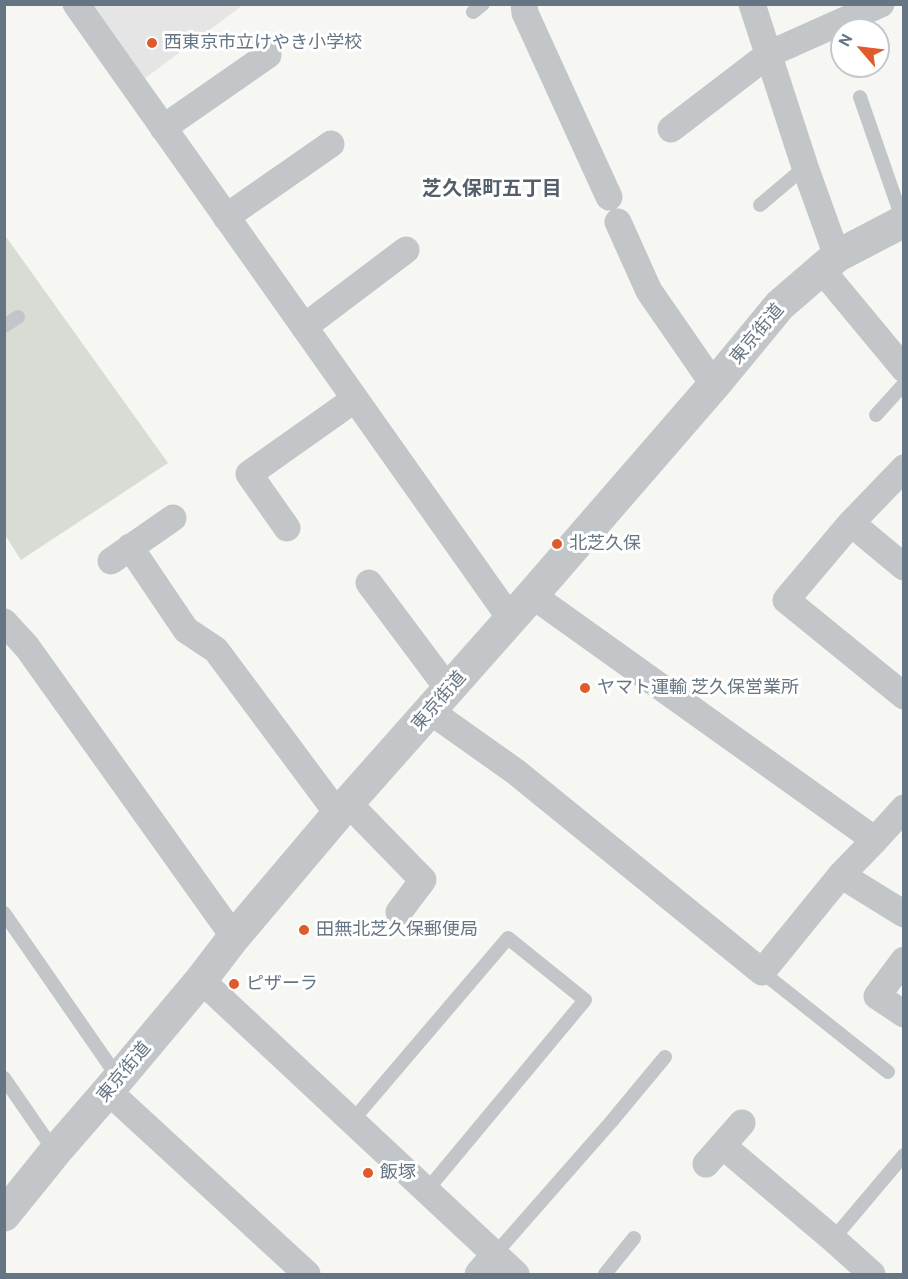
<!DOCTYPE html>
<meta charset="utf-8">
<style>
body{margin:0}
#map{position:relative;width:908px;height:1279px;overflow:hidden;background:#f6f6f3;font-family:Cabin,sans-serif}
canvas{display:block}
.frame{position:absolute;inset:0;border:6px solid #667583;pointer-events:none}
.north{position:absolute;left:830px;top:18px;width:60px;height:60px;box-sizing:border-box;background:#fff;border:2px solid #c2c8cd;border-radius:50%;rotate:298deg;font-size:16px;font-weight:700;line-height:24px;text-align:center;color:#667583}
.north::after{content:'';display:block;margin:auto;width:21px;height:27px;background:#df5b2b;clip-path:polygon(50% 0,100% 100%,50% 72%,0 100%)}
</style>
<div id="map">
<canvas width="908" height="1279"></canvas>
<div class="frame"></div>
<div class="north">N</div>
</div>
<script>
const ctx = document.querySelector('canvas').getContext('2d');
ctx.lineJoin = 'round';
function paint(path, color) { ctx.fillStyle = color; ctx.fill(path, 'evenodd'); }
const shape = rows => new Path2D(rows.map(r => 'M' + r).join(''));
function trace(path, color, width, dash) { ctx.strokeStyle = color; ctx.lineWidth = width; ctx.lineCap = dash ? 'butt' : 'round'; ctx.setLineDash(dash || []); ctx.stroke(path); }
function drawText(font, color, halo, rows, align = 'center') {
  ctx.font = font + ' Cabin,"Noto Sans JP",sans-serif'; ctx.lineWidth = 6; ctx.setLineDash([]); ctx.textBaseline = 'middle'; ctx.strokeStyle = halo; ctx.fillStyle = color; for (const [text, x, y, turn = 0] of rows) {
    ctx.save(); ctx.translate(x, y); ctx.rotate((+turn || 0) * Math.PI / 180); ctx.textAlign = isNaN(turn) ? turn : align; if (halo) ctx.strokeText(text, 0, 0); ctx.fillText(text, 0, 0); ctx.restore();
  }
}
const built = shape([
 [87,5,243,5,140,82]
]);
const green = shape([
 [4,234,168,463,21,560,5,535]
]);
const service = shape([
 [473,12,483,4],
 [860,97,903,221],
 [760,205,805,167],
 [4,326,18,317],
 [876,415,904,384],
 [4,913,119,1079],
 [762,972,888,1072],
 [4,1078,55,1152],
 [352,1121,508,938,585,1000,427,1190],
 [833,1239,904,1155],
 [495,1254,611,1122,665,1057],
 [605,1274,634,1238]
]);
const minor = shape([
 [76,4,510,618],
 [524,4,525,13,609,197],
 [752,4,805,167,837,256],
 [163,128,268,55],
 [671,129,769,54,881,4],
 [226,217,331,144],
 [618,222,649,291,714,385],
 [821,269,904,369],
 [304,327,406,250],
 [904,468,851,523,904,567],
 [851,523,786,600,904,696],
 [287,528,249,474,355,399],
 [130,547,186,630,216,650,338,814],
 [111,561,173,518],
 [369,583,449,690],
 [532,595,875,840],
 [4,622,27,647,234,937],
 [430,711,516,772,762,972,841,875,875,840,904,808],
 [348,803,423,880,399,912],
 [841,875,904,914],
 [904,960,877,996,904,1014],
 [201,980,516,1274],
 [108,1091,307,1274],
 [723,1146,833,1239,872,1274],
 [706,1164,742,1123],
 [478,1274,495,1254]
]);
const tertiary = shape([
 [4,1215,55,1152,108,1091,201,980,234,937,338,814,532,595,714,385,780,305,837,256,904,221]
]);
const markers = [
 [152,43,6,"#df5b2b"],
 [557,544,6,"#df5b2b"],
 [585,688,6,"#df5b2b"],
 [304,930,6,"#df5b2b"],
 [234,984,6,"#df5b2b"],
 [368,1173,6,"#df5b2b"]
];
const poiNames = [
 ["西東京市立けやき小学校",164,43],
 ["北芝久保",569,544],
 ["ヤマト運輸 芝久保営業所",597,688],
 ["田無北芝久保郵便局",316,930],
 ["ピザーラ",246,984],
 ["飯塚",380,1173]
];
const streetNames = [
 ["東京街道",757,334,-50],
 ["東京街道",439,701,-49],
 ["東京街道",124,1072,-50]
];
const neighbourhoodNames = [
 ["芝久保町五丁目",492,189]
];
paint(built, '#e4e5e4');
paint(green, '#d7ddd4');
trace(service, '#c2c6c9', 14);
trace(minor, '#c2c6c9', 27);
trace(tertiary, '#c2c6c9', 33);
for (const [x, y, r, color] of markers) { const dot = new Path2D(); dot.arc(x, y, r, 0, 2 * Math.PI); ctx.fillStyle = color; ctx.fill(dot); trace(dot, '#fff', 2); }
drawText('18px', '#667583', '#fff', poiNames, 'left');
drawText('18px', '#667583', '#fff', streetNames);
drawText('bold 20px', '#545f69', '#fff', neighbourhoodNames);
</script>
